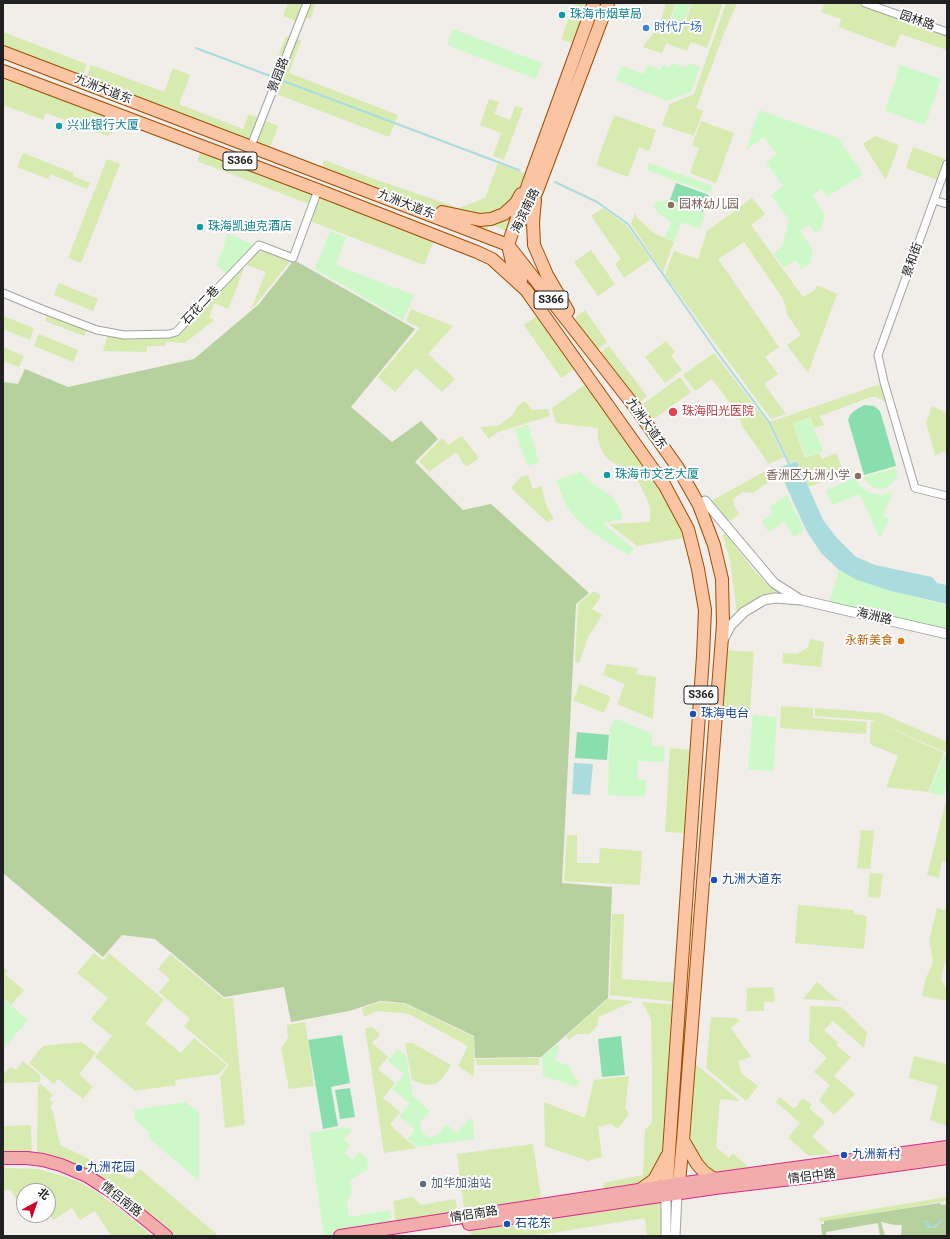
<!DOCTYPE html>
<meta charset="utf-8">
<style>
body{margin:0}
#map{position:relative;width:950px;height:1239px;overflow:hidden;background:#f1ede8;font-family:Roboto,"Noto Sans SC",sans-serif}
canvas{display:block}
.frame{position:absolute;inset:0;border:4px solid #212121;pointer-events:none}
.north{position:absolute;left:16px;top:1183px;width:40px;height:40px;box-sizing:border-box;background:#fff;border:1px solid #a6a6a6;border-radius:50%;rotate:40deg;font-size:11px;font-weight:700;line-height:16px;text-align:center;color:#212121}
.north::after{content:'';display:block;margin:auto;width:14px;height:18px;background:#d10229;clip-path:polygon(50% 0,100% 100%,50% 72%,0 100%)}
</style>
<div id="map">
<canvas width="950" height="1239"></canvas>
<div class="frame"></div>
<div class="north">北</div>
</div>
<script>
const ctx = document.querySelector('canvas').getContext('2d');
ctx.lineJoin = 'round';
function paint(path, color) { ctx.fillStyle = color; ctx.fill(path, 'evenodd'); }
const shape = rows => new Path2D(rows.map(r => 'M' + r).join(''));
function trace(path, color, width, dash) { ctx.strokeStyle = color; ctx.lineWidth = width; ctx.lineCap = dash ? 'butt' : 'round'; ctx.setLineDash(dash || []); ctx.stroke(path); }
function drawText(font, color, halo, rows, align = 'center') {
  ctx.font = font + ' Roboto,"Noto Sans SC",sans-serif'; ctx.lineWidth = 4; ctx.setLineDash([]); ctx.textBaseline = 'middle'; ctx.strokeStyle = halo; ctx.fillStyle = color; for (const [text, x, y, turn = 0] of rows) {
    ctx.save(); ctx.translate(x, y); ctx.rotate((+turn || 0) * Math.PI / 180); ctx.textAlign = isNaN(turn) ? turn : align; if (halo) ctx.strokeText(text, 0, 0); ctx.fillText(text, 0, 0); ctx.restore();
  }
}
const grass = shape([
 [288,3,316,3,310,19,304,17,301,23,283,16],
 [575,3,592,3,577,45,561,39],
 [666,3,676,3,668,24,683,30,692,3,723,3,707,48,691,42,687,51,666,43,662,53,643,47,660,24],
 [726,3,737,3,724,33,696,108,703,111,694,136,662,125,670,104,694,94],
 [825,3,857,3,947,34,947,50,900,34,895,48,839,27,841,19,821,12],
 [3,32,87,64,82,80,3,50],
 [286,36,301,41,289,73,398,115,389,137,271,92,281,63,276,61],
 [91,65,164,92,173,68,190,75,179,104,243,129,249,114,278,126,269,151,85,81],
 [3,74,115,116,108,136,46,113,43,120,3,105],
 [489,99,499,102,494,114,510,120,515,106,523,108,504,160,493,156,501,133,480,125],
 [614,115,656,130,649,151,639,147,628,177,596,165],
 [701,121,734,133,716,183,690,173,699,148,692,146],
 [875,136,899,145,886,180,863,144],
 [913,147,947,160,940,181,906,168],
 [202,148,314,191,309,204,197,161],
 [23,153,74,173,73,176,90,183,87,189,50,174,48,179,17,167],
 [107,159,120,164,81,263,68,258],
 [324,160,371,178,459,208,485,198,498,163,530,175,509,232,490,224,484,234,321,171],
 [320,194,435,238,424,265,310,221],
 [752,198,765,214,751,225,803,297,815,290,817,285,837,294,808,373,787,345,801,335,788,316,783,299,744,242,718,259,779,347,765,357,778,374,764,384,786,414,771,419,665,275,674,251,698,259,707,231],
 [603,208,626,225,651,259,624,278,615,264,621,259,591,216],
 [635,213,638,219,654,233,674,242,663,272,631,224],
 [259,248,291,260,257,303,251,309,266,272,244,264],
 [591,250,615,284,598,296,574,262],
 [241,267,244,269,228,309,214,303,209,318,214,320,185,343,166,342,165,346,147,346,147,352,103,351,108,334,171,336],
 [59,283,98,299,93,311,54,295],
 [50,309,89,324,84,336,45,321],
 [411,309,453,326,428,354,455,379,442,392,416,368,395,392,378,377,420,328,406,321],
 [585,310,607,342,595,352,575,318],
 [540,314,578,367,561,378,524,325],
 [3,316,34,328,30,340,3,329],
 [39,334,78,350,73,362,34,346],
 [666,341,675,352,671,355,682,370,665,383,645,357],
 [609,346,647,396,636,405,598,355],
 [3,347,24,356,19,367,3,361],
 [714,353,768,423,784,457,769,464,742,426,739,415,712,379,695,391,683,375],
 [680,377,691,392,650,422,639,407],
 [589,382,663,486,688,537,637,546,609,524,650,522,650,509,647,499,637,479,626,470,609,460,603,453,598,440,598,428,556,423,552,408],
 [883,383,889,403,886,403,882,400,876,397,871,397,820,416,824,425,814,428,810,417,793,424,805,458,819,453,822,459,836,453,842,468,831,473,833,477,809,487,797,460,790,463,770,422],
 [525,401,532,410,548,409,550,416,498,432,489,439,480,427,498,426,513,415,517,406],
 [932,406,947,413,947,459,945,451,935,455,926,422],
 [462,436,479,458,466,467,456,452,429,472,419,461,442,438,448,445],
 [775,466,779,475,753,493,743,492,733,499,734,505,739,514,726,523,709,502],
 [528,475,533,489,541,486,547,507,554,519,547,522,511,488,521,477],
 [724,533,726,534,752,568,765,582,778,591,778,594,767,596,763,594,760,595,758,599,743,607,737,613,730,560,723,536],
 [594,591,601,596,592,609,602,615,588,637,579,663,575,661,578,604],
 [810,639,824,642,821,667,782,663,783,653,797,654,808,647],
 [724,650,754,652,750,711,720,709],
 [607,664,637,668,636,674,656,677,653,719,617,704,625,684,603,675],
 [580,684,611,697,604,713,573,700],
 [781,706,813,708,813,718,867,722,866,734,780,728],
 [815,708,881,713,947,742,947,747,945,752,872,720,815,716],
 [871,722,876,722,944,753,928,792,886,787,898,756,870,744],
 [670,748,693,750,688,833,665,832],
 [947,797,947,862,942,861,939,878,927,875],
 [861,830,874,831,870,869,857,868],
 [567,835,577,835,577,863,599,863,600,848,642,851,640,885,564,881],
 [870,873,883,874,880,898,868,897],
 [947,903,947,952,941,979,947,990,947,1001,922,996,926,978,933,962,929,941,937,908,945,911],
 [798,905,854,910,854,914,867,916,864,949,795,943],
 [612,914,624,914,622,979,679,983,678,1002,610,995],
 [94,953,103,960,109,953,164,1000,145,1023,181,1053,194,1038,227,1065,219,1074,175,1080,176,1085,135,1091,95,1057,112,1036,91,1019,108,998,77,973],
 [170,954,224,999,233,998,245,1125,225,1128,220,1077,229,1065,184,1026,190,1019,159,992,170,979,158,969],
 [3,967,8,971,5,975,24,990,11,1005,3,998],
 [817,982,839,1001,803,999],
 [773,987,775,1002,764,1002,764,1011,746,1011,747,988],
 [608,999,634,1001,599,1017,597,1026,590,1034,576,1034,569,1040,566,1036],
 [380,1002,405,1004,474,1037,474,1077,458,1066,468,1046,411,1015,404,1013,376,1011,364,1017,362,1008],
 [642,1002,678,1005,668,1151,653,1179,639,1188,604,1193,603,1183,643,1175,645,1130,652,1123,652,1068,651,1019],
 [810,1006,841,1007,867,1032,864,1048,833,1021,824,1030,838,1043,836,1045,851,1057,834,1076,855,1094,834,1115,819,1100,830,1085,814,1072,827,1058,809,1041],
 [711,1017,737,1018,740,1021,731,1028,751,1057,738,1061,742,1074,758,1086,746,1101,706,1068],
 [305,1022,314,1086,289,1089,281,1048,285,1043,288,1037,287,1025],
 [372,1027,380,1034,372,1043,388,1057,378,1069,395,1083,383,1098,400,1112,390,1125,416,1148,384,1153,365,1028],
 [81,1042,96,1053,79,1074,93,1087,83,1099,58,1079,54,1084,29,1063,43,1046],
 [405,1043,413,1043,451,1065,444,1076,437,1083,427,1085,412,1080],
 [914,1056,947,1064,947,1126,930,1120,938,1086,909,1078],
 [539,1058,539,1065,477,1065,476,1059],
 [23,1061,40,1075,40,1082,3,1083,3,1075,10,1067,16,1070],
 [691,1064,697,1065,740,1101,720,1099,716,1147,729,1158,733,1153,754,1172,715,1177,706,1171,686,1139],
 [629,1076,625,1108,629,1114,618,1129,611,1124,598,1127,602,1157,588,1161,545,1146,544,1102,585,1118,594,1080],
 [41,1084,53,1095,49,1099,53,1103,50,1107,53,1112,60,1145,131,1179,140,1169,219,1236,169,1236,117,1192,37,1157,38,1085],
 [780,1097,794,1109,803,1098,812,1105,809,1108,825,1122,812,1137,832,1154,809,1156,788,1138,800,1123,776,1102],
 [31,1125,32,1157,3,1155,3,1126],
 [533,1144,541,1199,464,1209,457,1154],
 [3,1168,39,1169,65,1177,82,1183,114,1204,152,1236,111,1236,95,1211,80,1220,72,1208,53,1220,48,1212,48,1191,35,1191,33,1189,29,1191,24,1191,24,1194,16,1199,11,1190,3,1190],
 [413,1197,421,1205,455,1199,459,1216,396,1225,393,1201],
 [664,1197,665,1236,647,1236,645,1218,532,1236,471,1236,469,1227],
 [947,1197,947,1201,820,1222,819,1218]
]);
const forest = shape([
 [294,260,415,329,351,407,392,442,421,421,438,439,415,462,463,510,491,504,589,593,576,604,562,883,612,887,608,998,541,1057,475,1058,474,1036,405,1003,380,1001,349,1011,291,1022,284,987,224,997,155,939,122,935,103,957,3,873,3,382,18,384,25,369,68,387,194,359,259,304],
 [940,1203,941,1205,947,1204,947,1236,901,1236,902,1225,895,1225,881,1222,885,1236,880,1236,878,1223,826,1232,826,1236,822,1236,821,1224,824,1224,824,1221]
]);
const park = shape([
 [677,3,691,3,682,29,669,24],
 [453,29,542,63,535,79,447,45],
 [672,63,687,68,689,63,700,67,691,92,667,101,616,80,621,66,644,74,647,65,661,70,663,65,670,68],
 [900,65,941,79,925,125,885,111],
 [759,110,838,138,863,174,827,197,822,189,812,195,825,215,821,229,815,233,809,225,800,231,813,250,810,264,801,269,796,260,784,268,774,253,784,245,783,243,789,220,771,195,783,186,766,162,777,154,764,137,746,150],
 [649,163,713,186,710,193,647,170],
 [667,200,705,214,700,229,681,222,674,242,665,237,671,222,658,213,654,207,656,201,662,202],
 [330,231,346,237,336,265,414,295,403,320,315,269],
 [228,234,255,245,227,274,217,265],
 [809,418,823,451,806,457,793,424],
 [528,425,539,462,527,466,515,429],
 [896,468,897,476,895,480,887,488,879,489,875,488,867,483,863,477],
 [581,472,585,477,595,485,610,495,616,502,621,512,622,520,602,523,634,549,628,555,599,537,579,522,569,510,564,500,556,480],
 [855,478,860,486,870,493,882,495,893,491,883,516,889,519,880,539,860,494,832,505,826,490],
 [787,495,804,530,794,537,784,521,769,532,761,522,773,513,769,507],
 [839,570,857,580,891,591,947,605,947,633,828,606],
 [753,715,777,717,773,771,748,769],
 [615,718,652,734,652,746,665,747,664,762,638,761,637,779,646,781,645,797,608,795,610,728],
 [945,755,947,755,947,780,943,796,929,792],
 [3,999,28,1020,6,1046,3,1043],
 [557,1044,559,1047,555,1061,570,1066,573,1076,580,1081,577,1087,543,1076,542,1057],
 [398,1049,406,1056,413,1096,430,1111,421,1121,421,1131,429,1138,438,1134,446,1124,457,1133,470,1118,474,1122,474,1139,417,1147,408,1139,415,1130,399,1116,410,1104,392,1089,404,1074,388,1061],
 [185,1102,199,1112,199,1181,148,1137,150,1133,135,1120,134,1110],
 [347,1127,352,1130,344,1139,350,1145,344,1153,353,1160,359,1152,367,1158,368,1169,350,1180,352,1191,347,1203,349,1217,390,1210,393,1225,324,1236,309,1133]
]);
const pitch = shape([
 [676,183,709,195,703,212,670,200],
 [864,405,874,406,879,410,881,414,896,466,864,475,848,420,850,415,854,411],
 [577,732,609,735,607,760,575,758],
 [342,1035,350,1083,331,1087,338,1126,323,1129,308,1040],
 [621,1036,625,1075,602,1077,598,1039],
 [350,1088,355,1117,340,1119,335,1090]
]);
const water = shape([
 [797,461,823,520,836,537,856,557,875,565,932,577,937,583,947,585,947,604,891,591,857,580,839,570,821,553,806,530,778,468],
 [574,763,593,764,590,795,572,794]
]);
const stream = shape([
 [196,48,519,170],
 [555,182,597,202,628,224,717,352,769,422,790,466],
 [925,1221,928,1223],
 [929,1224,927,1227,935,1227,941,1221]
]);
const minor = shape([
 [865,3,947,32],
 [251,146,307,3],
 [947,164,878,355,884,382,915,488,947,496],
 [934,200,947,204],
 [3,293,44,310,97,330,124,335,169,334,176,332,259,245,293,258,318,190]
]);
const tertiary = shape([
 [705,501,774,583,799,599],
 [723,640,731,625,744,612,764,600,775,598,801,600,947,634],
 [666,1236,666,1196],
 [675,1236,677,1194]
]);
const primary = shape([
 [3,52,508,245,635,407,678,468,699,505,714,545,722,579,723,624,683,1140,678,1193],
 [3,71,318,190,477,252,492,259,526,290,665,486,688,529,698,569,705,610,703,656,666,1195],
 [535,200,533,222,534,245,547,275,568,311],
 [442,212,480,220,491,219,504,214,516,203,521,194],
 [522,220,537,191,608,3],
 [521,280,513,267,508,245,529,182,594,3],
 [683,1140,697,1164,704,1172,714,1179],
 [640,1190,654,1180,667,1156]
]);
const trunk = shape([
 [3,1158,27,1158,43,1160,61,1165,87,1176,112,1192,166,1236],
 [469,1224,715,1188,817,1176,947,1158],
 [340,1236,678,1184,947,1147]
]);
const markers = [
 [562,15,4,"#0f9aa8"],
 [646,28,4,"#3f7fe0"],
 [59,126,4,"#0f9aa8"],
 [671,205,4,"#8d6e63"],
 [200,227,4,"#0f9aa8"],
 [673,412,5,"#e0444e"],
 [607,475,4,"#0f9aa8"],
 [858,476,4,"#8d6e63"],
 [901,641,4,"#e8710a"],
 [693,714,4,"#1a4fb4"],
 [714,880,4,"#1a4fb4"],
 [844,1155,4,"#1a4fb4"],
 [79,1168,4,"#1a4fb4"],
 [423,1184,4,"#5c6f8a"],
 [507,1224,4,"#1a4fb4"]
];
const shields = [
 [240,161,34],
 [551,300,34],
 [701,695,34]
];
const shieldNames = [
 ["S366",240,161],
 ["S366",551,300],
 ["S366",701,695]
];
const cultureNames = [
 ["珠海市烟草局",570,15],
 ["兴业银行大厦",67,126],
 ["珠海凯迪克酒店",208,227],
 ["珠海市文艺大厦",615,475]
];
const streetNames = [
 ["园林路",917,21,19],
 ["景园路",279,75,-69],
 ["九洲大道东",103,90,21],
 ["九洲大道东",406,205,21],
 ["海滨南路",526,211,-64],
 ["景和街",913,260,-70],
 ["石花二巷",201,306,-47],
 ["九洲大道东",646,424,54],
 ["海洲路",874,617,13],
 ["情侣中路",812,1177,-7],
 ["情侣南路",121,1200,38],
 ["情侣南路",474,1215,-9]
];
const shopNames = [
 ["时代广场",654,28]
];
const educationNames = [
 ["园林幼儿园",679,205],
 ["香洲区九洲小学",850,476,"right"]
];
const healthNames = [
 ["珠海阳光医院",682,412]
];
const foodNames = [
 ["永新美食",893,641]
];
const transitNames = [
 ["珠海电台",701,714],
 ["九洲大道东",722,880],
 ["九洲新村",852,1155],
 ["九洲花园",87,1168],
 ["石花东",515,1224]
];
const serviceNames = [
 ["加华加油站",431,1184]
];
paint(grass, '#d7eab0');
paint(forest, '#b6d09e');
paint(park, '#cdf9c8');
paint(pitch, '#88dfad');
paint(water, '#aadcde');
trace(stream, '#aadcde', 2);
trace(minor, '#a2a2a2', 9);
trace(tertiary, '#a2a2a2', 11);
trace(primary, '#9d4d02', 14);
trace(trunk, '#da2b87', 14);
trace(minor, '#fff', 7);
trace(tertiary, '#fff', 9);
trace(primary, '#fbc5a4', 12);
trace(trunk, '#f1acab', 12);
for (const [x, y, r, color] of markers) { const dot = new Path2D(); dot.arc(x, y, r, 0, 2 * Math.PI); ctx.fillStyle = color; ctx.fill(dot); trace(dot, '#fff', 1.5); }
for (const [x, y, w] of shields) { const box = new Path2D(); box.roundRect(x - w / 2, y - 9, w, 18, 3); ctx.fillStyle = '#fff'; ctx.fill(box); trace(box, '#212121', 1); }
drawText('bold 11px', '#212121', null, shieldNames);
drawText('12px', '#0d838f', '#fff', cultureNames, 'left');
drawText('12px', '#212121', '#fff', streetNames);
drawText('12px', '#366cbe', '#fff', shopNames, 'left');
drawText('12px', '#785e54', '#fff', educationNames, 'left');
drawText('12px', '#be3a42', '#fff', healthNames, 'left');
drawText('12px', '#c56008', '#fff', foodNames, 'right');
drawText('12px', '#164399', '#fff', transitNames, 'left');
drawText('12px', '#4e5e75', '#fff', serviceNames, 'left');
</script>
